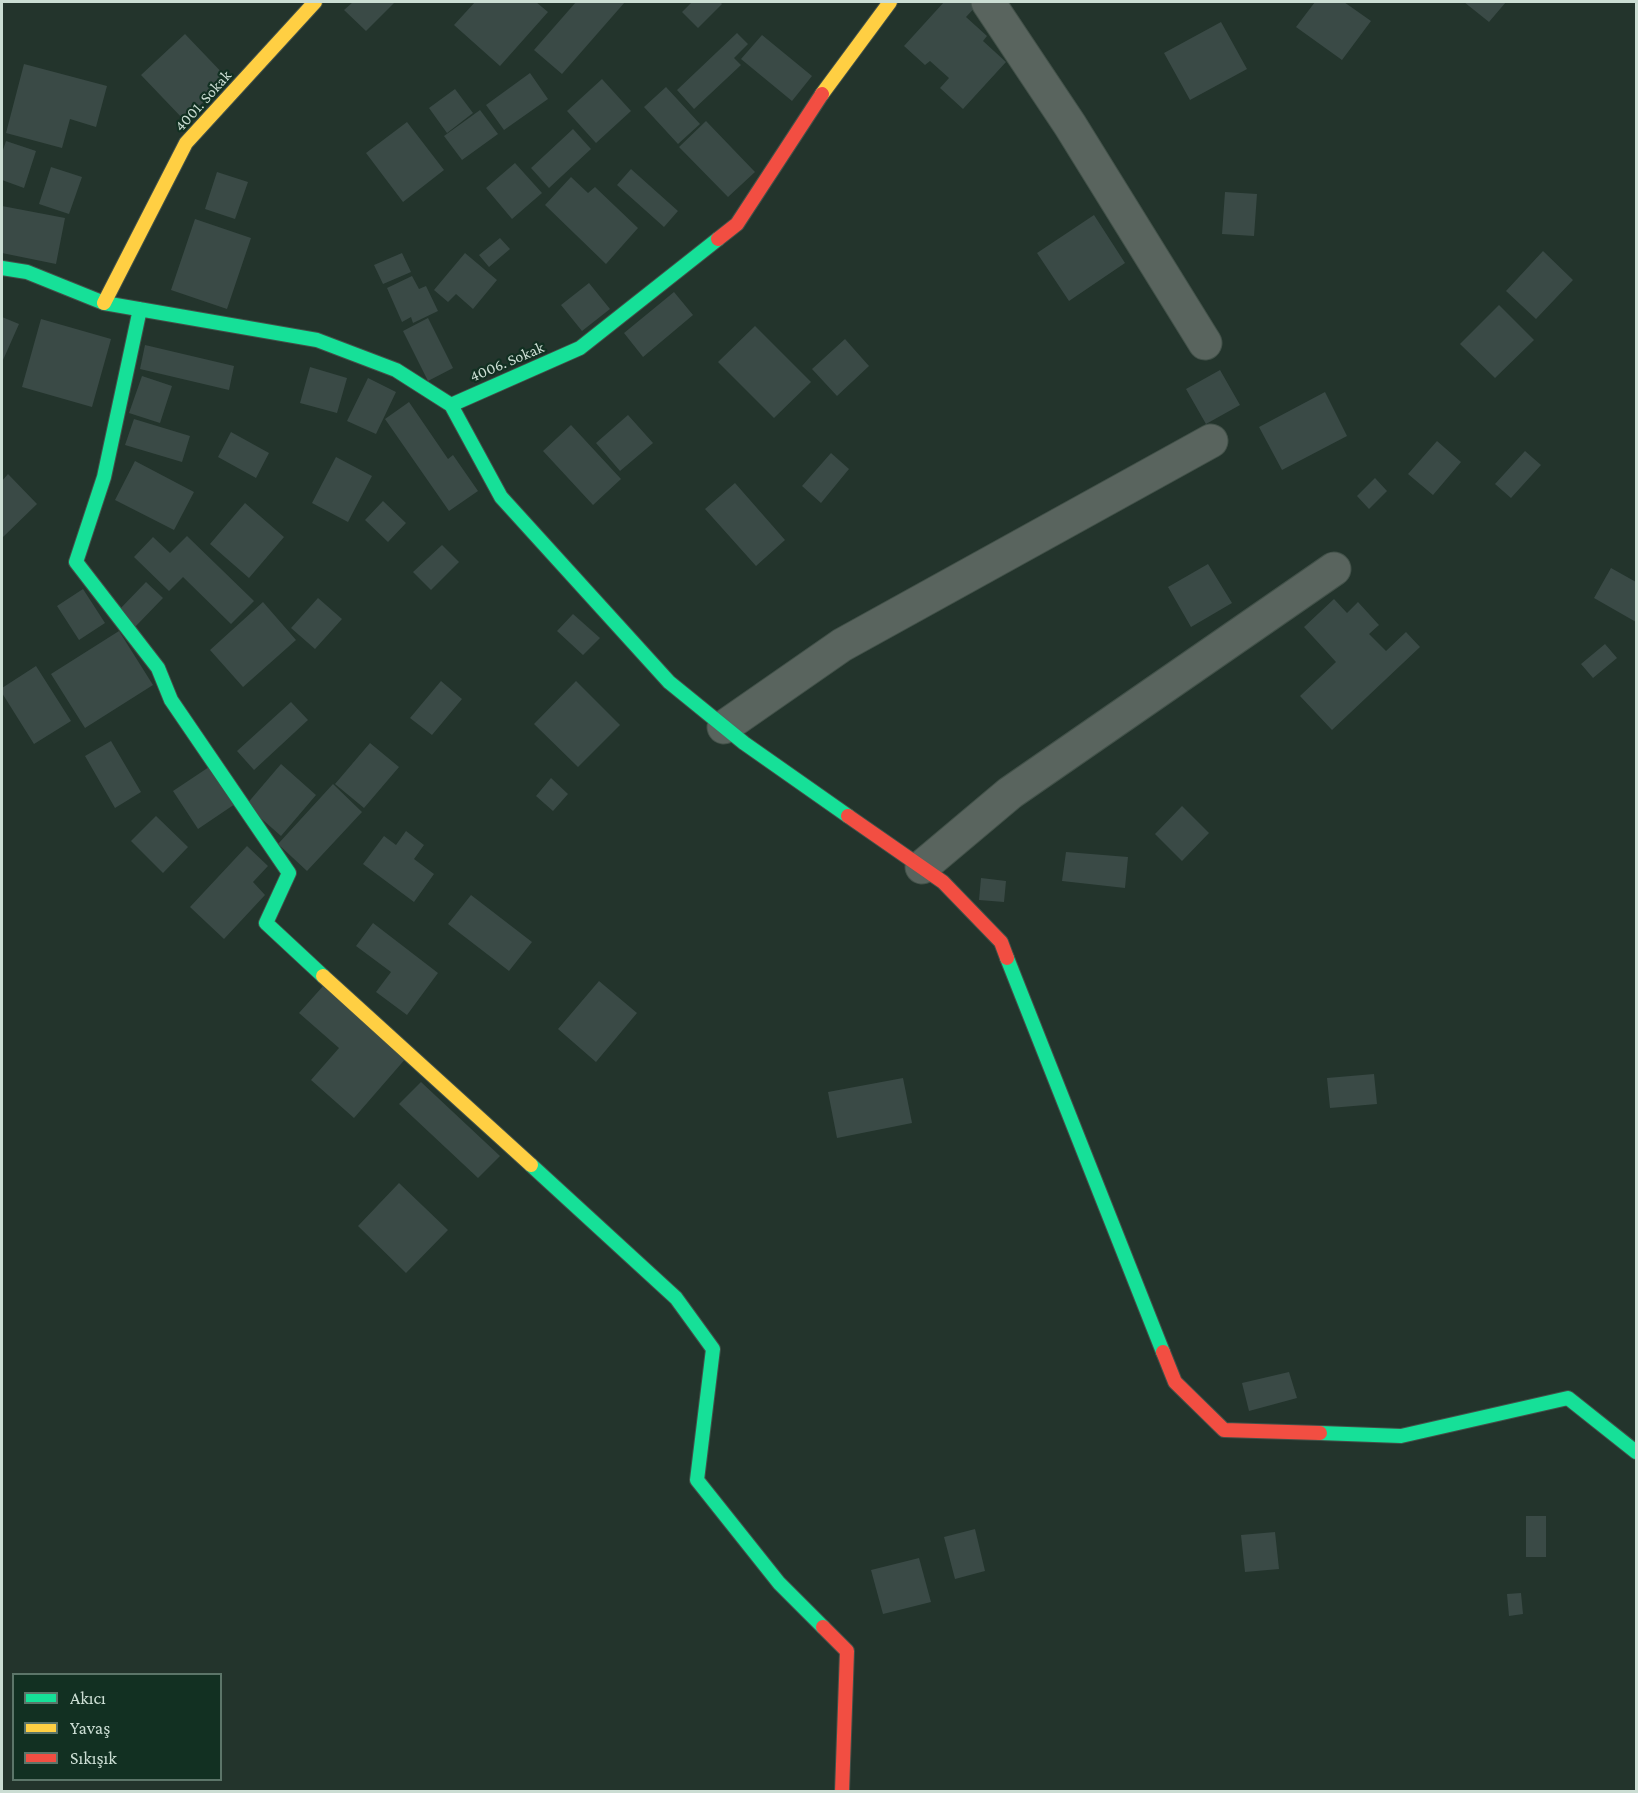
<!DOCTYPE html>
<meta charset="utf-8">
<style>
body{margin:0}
#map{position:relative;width:1638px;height:1793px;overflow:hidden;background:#23342c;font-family:"Crimson Pro",serif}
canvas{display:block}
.frame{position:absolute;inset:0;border:3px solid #cbddd3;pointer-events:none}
.legend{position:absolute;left:12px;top:1673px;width:210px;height:108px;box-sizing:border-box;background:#123022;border:2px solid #5c7569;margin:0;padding:8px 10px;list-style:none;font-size:18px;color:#cbddd3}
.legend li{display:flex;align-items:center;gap:12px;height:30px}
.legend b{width:30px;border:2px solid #5c7569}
</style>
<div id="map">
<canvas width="1638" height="1793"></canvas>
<div class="frame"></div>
<ul class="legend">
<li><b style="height:8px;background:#16e098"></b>Akıcı</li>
<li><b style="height:8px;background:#ffcf43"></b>Yavaş</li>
<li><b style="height:8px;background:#f24e42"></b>Sıkışık</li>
</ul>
</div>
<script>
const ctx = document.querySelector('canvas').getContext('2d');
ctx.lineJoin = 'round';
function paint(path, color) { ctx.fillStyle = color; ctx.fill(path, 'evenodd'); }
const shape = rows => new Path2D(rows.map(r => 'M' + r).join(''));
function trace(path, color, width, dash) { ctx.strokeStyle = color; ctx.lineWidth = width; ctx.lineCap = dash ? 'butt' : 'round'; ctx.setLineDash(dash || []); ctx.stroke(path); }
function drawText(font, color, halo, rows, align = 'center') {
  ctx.font = font + ' "Crimson Pro",serif'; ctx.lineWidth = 4.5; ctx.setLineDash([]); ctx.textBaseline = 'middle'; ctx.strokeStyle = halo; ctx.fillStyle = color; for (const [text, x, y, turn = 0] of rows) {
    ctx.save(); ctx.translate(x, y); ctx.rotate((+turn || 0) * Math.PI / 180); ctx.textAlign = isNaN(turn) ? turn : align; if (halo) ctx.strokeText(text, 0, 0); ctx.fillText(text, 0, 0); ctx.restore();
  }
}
const building = shape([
 [353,2,395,2,366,31,344,10],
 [475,2,536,2,548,12,500,66,454,25],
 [576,2,625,2,562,74,534,50],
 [692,2,720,2,722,4,698,28,682,12],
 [944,2,980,2,966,17,987,36,983,41,1006,62,963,109,940,88,949,78,930,61,925,65,904,46],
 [1315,2,1344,2,1371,21,1342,60,1296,27],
 [1464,2,1506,2,1489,22],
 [1221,22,1247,69,1190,100,1164,53],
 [737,33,748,44,734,58,741,65,694,109,677,90],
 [185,34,228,79,184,120,141,75],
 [762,35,812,76,792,101,741,59],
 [24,64,107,86,96,127,70,119,62,148,6,133],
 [530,73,548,99,504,130,486,105],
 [602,79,631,111,596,143,567,111],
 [666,87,700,124,678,144,644,107],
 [455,89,473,113,447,133,429,108],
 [480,110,498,134,462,160,444,136],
 [706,121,755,172,728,197,679,147],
 [407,122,444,170,403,202,366,153],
 [573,129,591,149,549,188,531,168],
 [6,141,36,151,24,188,2,180,2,153],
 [515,163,542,193,512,219,486,188],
 [51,167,82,177,69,214,39,204],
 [631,169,678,211,664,227,617,185],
 [217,172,248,182,235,219,205,209],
 [571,177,588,193,595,187,638,228,606,264,545,205],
 [1225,192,1257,194,1254,236,1222,234],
 [2,206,65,218,56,264,2,253],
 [1094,215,1125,263,1069,301,1037,253],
 [195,219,251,238,227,309,171,290],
 [500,238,510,249,489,267,479,255],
 [1543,251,1573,280,1536,319,1506,291],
 [402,253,411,272,383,284,374,265],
 [465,253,497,280,473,309,456,294,448,302,434,290],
 [412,276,419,289,426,286,438,311,413,323,411,317,402,322,387,288],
 [589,283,610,309,582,331,561,305],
 [674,292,693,315,643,357,624,333],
 [1499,305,1534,340,1495,378,1460,344],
 [2,317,19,324,3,360,2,359],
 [428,318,453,368,428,381,403,331],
 [41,319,111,339,92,407,22,387],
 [755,326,811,382,774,418,718,362],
 [845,339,869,366,837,396,812,369],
 [145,345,234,366,229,390,140,369],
 [310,367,347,378,337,413,300,403],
 [1220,370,1240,405,1206,424,1186,389],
 [142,376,172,386,160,423,129,413],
 [368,378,396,392,376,434,347,421],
 [1325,392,1347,436,1282,470,1259,427],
 [409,402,448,459,453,455,478,491,449,511,385,419],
 [628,415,653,443,620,471,596,443],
 [134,419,190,436,182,462,125,445],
 [571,425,621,479,593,505,543,451],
 [231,432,269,453,256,478,218,457],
 [1437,441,1461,462,1433,495,1408,474],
 [1525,451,1541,465,1511,498,1495,484],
 [831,453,849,469,821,503,802,486],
 [336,457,372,476,348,522,312,503],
 [135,461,194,492,174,530,115,500],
 [8,474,37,504,2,538,2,481],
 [1375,478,1387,491,1369,509,1357,496],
 [735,483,785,540,756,566,705,509],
 [383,501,406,523,388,542,365,520],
 [245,503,284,537,249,578,210,544],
 [187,536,254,601,231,624,183,577,169,591,134,557,153,537,170,553],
 [442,545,459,562,431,590,413,572],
 [1208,564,1232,603,1191,627,1168,587],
 [1611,568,1636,582,1636,622,1594,598],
 [146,582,163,598,135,627,118,611],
 [83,589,105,623,79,640,57,606],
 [318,598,342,619,315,649,291,628],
 [1334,599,1347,613,1358,602,1379,625,1369,634,1386,651,1406,632,1420,647,1332,730,1300,696,1336,662,1304,627],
 [263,602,296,640,243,687,210,650],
 [573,614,600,638,583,655,557,631],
 [119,631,153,685,85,728,51,674],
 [1605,644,1617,658,1593,678,1581,664],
 [36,666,71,721,34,744,2,693,2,688],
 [441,681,462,699,432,735,410,718],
 [576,681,620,725,578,767,534,724],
 [291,702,308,720,254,770,237,751],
 [111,741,141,792,115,808,85,756],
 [370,743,399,767,364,808,335,784],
 [281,764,316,795,281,836,246,805],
 [209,767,235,804,198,829,173,791],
 [551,778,568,794,553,811,536,796],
 [333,784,362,812,307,871,278,844],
 [1182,806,1209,833,1182,861,1155,834],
 [156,816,188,847,163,873,131,841],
 [406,831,424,845,414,859,434,874,414,902,363,864,384,836,396,845],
 [247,846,268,866,253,882,265,895,224,939,190,907],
 [1066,852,1128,857,1125,888,1062,881],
 [981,878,1006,881,1004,902,979,900],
 [471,895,532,942,509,971,448,924],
 [373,923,438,973,407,1015,376,992,391,972,356,946],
 [599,981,637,1013,596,1062,558,1029],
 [324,985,407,1057,354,1118,311,1080,339,1048,299,1013],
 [1374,1074,1377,1104,1330,1108,1327,1078],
 [903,1078,912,1123,837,1138,828,1092],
 [421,1082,500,1156,478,1178,399,1104],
 [399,1183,448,1230,406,1273,358,1226],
 [1289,1372,1297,1398,1249,1411,1242,1383],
 [1526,1516,1546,1516,1546,1557,1526,1557],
 [975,1529,985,1571,955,1579,944,1537],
 [1275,1532,1279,1569,1245,1572,1241,1535],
 [919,1558,931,1602,883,1614,871,1570],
 [1521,1593,1523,1614,1509,1616,1507,1594]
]);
const street = shape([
 [988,2,1070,125,1205,343],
 [724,727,842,645,1211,441],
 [922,867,1010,793,1334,569]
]);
const fast = shape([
 [2,268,27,272,104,303,317,340,396,370,451,405,580,348,718,239],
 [140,309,104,477,76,562,158,668,171,700,289,873,266,923,323,976],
 [451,405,501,497,669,682,744,743,848,816],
 [1007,958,1163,1352],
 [531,1165,676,1298,713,1349,697,1480,779,1583,823,1627],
 [1320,1433,1401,1436,1568,1398,1636,1452]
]);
const slow = shape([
 [822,94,890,2],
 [104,303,186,143,315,2],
 [323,976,531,1165]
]);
const jam = shape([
 [718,239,737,224,822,94],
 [848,816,943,882,1001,942,1007,958],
 [1163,1352,1175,1382,1224,1430,1320,1433],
 [823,1627,847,1651,842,1792]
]);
const streetNames = [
 ["4001. Sokak",203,101,-48],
 ["4006. Sokak",507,362,-23]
];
paint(building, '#3a4a46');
trace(street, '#425149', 35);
trace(fast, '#425149', 16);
trace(slow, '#425149', 16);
trace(jam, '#425149', 16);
trace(street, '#59645e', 33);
trace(fast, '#16e098', 14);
trace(slow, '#ffcf43', 14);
trace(jam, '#f24e42', 14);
drawText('16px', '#cbddd3', '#123022', streetNames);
</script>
